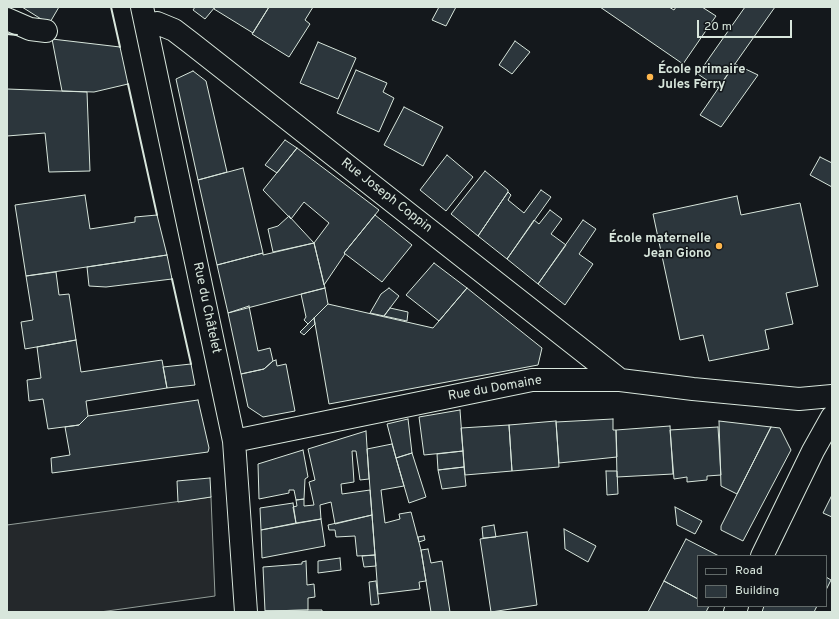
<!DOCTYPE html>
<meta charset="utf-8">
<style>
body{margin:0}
#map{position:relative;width:839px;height:619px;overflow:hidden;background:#14181c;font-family:Overpass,sans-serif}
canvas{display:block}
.frame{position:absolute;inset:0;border:8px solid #d8e6dc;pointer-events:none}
.legend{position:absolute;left:697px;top:555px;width:130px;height:52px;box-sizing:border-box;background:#14181c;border:1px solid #626a69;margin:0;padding:5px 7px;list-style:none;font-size:12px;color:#d8e6dc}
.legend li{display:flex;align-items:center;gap:8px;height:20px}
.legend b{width:20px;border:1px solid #626a69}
.scale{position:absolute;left:697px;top:20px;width:95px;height:18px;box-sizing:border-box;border:2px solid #d8e6dc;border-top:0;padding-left:5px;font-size:12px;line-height:14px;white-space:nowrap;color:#d8e6dc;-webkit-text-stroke:3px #14181c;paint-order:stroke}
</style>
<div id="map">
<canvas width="839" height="619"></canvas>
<div class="frame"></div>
<ul class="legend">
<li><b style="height:5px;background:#14181c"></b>Road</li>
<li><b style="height:11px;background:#2c363c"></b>Building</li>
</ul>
<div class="scale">20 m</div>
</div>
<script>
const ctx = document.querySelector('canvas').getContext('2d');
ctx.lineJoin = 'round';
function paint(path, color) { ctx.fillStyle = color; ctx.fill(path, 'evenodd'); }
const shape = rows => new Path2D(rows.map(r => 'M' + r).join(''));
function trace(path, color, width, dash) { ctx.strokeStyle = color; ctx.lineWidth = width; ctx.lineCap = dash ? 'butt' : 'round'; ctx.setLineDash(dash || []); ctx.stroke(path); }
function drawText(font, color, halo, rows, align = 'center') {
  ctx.font = font + ' Overpass,sans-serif'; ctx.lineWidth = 3; ctx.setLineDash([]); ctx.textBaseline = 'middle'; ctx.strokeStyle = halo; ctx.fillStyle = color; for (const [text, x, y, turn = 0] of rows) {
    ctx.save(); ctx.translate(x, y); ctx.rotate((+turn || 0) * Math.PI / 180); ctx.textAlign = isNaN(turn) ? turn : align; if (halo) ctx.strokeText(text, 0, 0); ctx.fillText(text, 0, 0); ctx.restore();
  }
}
const parking = shape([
 [211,497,215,596,100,612,7,612,7,525,211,497]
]);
const building = shape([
 [22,7,59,7,49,24,22,7],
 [195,7,215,7,205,19,193,10,195,7],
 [215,7,269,7,253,33,214,9,215,7],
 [269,7,313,7,305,20,310,24,289,57,252,34,269,7],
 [439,7,456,7,446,26,432,20,439,7],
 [600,7,669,7,674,10,676,7,702,7,716,16,683,64,600,7],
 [745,7,775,7,718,88,698,74,745,7],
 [52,39,120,47,128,84,94,92,62,91,52,39],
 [515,41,530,52,512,74,499,65,515,41],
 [318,42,356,58,338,99,300,83,318,42],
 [735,64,758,75,721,127,700,115,735,64],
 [356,70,387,83,383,92,394,98,379,132,337,113,356,70],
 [193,71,206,81,227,172,198,180,176,79,193,71],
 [7,89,87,92,90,171,49,172,45,133,7,136,7,89],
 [404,107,443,127,423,166,384,145,404,107],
 [285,140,297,148,277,173,265,165,285,140],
 [297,148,379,210,344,253,345,254,324,285,314,243,329,223,304,202,291,219,263,190,297,148],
 [447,155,473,177,446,211,420,190,447,155],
 [820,157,832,163,832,187,810,175,820,157],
 [243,168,263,253,217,265,198,180,243,168],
 [485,171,508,190,508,192,478,236,451,214,485,171],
 [541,190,551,197,507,259,478,236,508,192,511,195,508,200,524,213,541,190],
 [85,195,90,229,135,222,135,217,157,215,167,255,26,276,15,205,85,195],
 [737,196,741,215,800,203,818,286,786,293,793,324,765,330,769,349,709,361,703,335,680,340,653,214,737,196],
 [550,210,562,219,551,234,566,245,538,284,507,259,534,220,539,224,550,210],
 [375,215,412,245,382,282,344,253,375,215],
 [289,216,314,243,273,252,268,229,278,226,289,216],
 [583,220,596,229,579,254,593,264,565,305,538,284,583,220],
 [314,243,325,288,228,313,217,265,263,253,263,255,314,243],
 [167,255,172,279,106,287,89,286,87,267,167,255],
 [434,263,467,288,439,321,406,295,434,263],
 [56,272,59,295,69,294,76,340,25,349,21,322,33,320,26,276,56,272],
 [325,288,328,304,308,324,304,320,306,317,301,294,325,288],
 [389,288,399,296,384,316,370,313,381,294,389,288],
 [467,288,542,348,538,365,329,404,314,318,328,304,433,328,467,288],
 [249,306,258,351,270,348,273,361,264,369,241,374,228,313,249,306],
 [390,308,408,312,407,321,384,316,390,308],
 [314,318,315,324,304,335,300,332,314,318],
 [76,340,81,372,162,360,167,388,86,401,88,416,79,425,48,429,43,399,29,401,27,380,41,378,37,347,76,340],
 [276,360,277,366,286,364,295,411,263,417,248,407,241,374,264,369,273,361,276,360],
 [191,364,195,385,167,388,163,367,191,364],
 [198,400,209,448,208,452,52,473,51,458,70,455,65,427,79,425,88,416,198,400],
 [460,410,463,451,424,455,419,417,460,410],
 [408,419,412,453,396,458,387,424,408,419],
 [613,419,613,430,616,430,617,457,559,463,556,422,613,419],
 [556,421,559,467,512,471,509,425,556,421],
 [719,421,771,427,737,494,721,486,719,421],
 [509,425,512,471,465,475,461,428,509,425],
 [670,426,673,474,617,477,616,430,670,426],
 [718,427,721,475,707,476,707,480,687,482,687,477,674,479,670,430,718,427],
 [771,427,780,428,791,450,743,541,721,530,721,526,771,427],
 [366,431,369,479,360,480,356,451,352,451,354,482,341,484,342,494,370,490,372,515,335,524,331,502,320,505,321,519,296,523,293,507,297,506,296,500,304,499,304,506,314,505,309,482,315,480,308,449,366,431],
 [392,444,404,486,381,490,385,523,400,519,399,514,411,512,421,550,426,581,419,582,420,589,378,594,367,449,392,444],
 [303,450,308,477,305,479,304,499,296,500,294,490,289,490,289,493,259,499,258,464,303,450],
 [463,451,464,467,438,470,437,454,463,451],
 [412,453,426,497,409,503,396,458,412,453],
 [464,467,466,486,442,489,438,470,464,467],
 [606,471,617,471,618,494,607,495,606,471],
 [210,478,211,497,178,502,177,481,210,478],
 [832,495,832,517,823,513,832,495],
 [293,503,296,523,261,530,260,508,293,503],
 [675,507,702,521,695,534,677,525,675,507],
 [372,515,375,555,357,556,355,536,336,537,335,530,329,530,328,525,372,515],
 [321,519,325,546,262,558,261,530,321,519],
 [494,525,496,537,483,538,482,527,494,525],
 [564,529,596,546,588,562,565,549,564,529],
 [527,532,537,605,491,612,480,539,527,532],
 [424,536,425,540,419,542,418,537,424,536],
 [686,539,719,556,698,556,698,599,664,581,686,539],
 [428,549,431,563,442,561,450,612,431,612,421,550,428,549],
 [375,555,376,566,364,567,362,556,375,555],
 [340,558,341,570,318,573,318,561,340,558],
 [306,561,307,585,314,584,315,597,308,598,308,610,265,611,263,567,302,564,302,562,306,561],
 [826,577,831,580,826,590,826,577],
 [376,581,379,604,371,605,369,582,376,581],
 [664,581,698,599,698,606,709,606,706,612,648,612,664,581],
 [764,606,817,606,814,612,762,612,764,606],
 [308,610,322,610,322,612,265,611,308,610]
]);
const minor = shape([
 [142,7,234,441,246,612],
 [7,19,30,29,46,31],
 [146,25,157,23,174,30,191,43,620,380],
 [234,441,532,380,620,380,693,389,799,399,832,396],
 [762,556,813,451,832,417],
 [735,612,737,606]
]);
const wall = shape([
 [111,7,120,47],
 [7,34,17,35],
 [128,84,157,215],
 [172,279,191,364]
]);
const markers = [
 [650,77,4,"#ffb74d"],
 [719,246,4,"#ffb74d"]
];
const poiNames = [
 ["École primaire",658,70],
 ["Jules Ferry",658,85],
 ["École maternelle",711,239,"right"],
 ["Jean Giono",711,254,"right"]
];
const streetNames = [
 ["Rue Joseph Coppin",386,196,38],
 ["Rue du Châtelet",206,308,78],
 ["Rue du Domaine",495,389,-10]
];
paint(parking, '#24282b');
trace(parking, '#939e99', 1);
paint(building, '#2c363c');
trace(building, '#d8e6dc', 1);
trace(minor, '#d8e6dc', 24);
trace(minor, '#14181c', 22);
trace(wall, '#d8e6dc', 2);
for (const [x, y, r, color] of markers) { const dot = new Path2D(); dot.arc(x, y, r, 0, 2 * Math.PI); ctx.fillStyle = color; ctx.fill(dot); trace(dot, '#14181c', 1.5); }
drawText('bold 13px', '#d8e6dc', '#14181c', poiNames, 'left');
drawText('13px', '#d8e6dc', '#14181c', streetNames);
</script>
